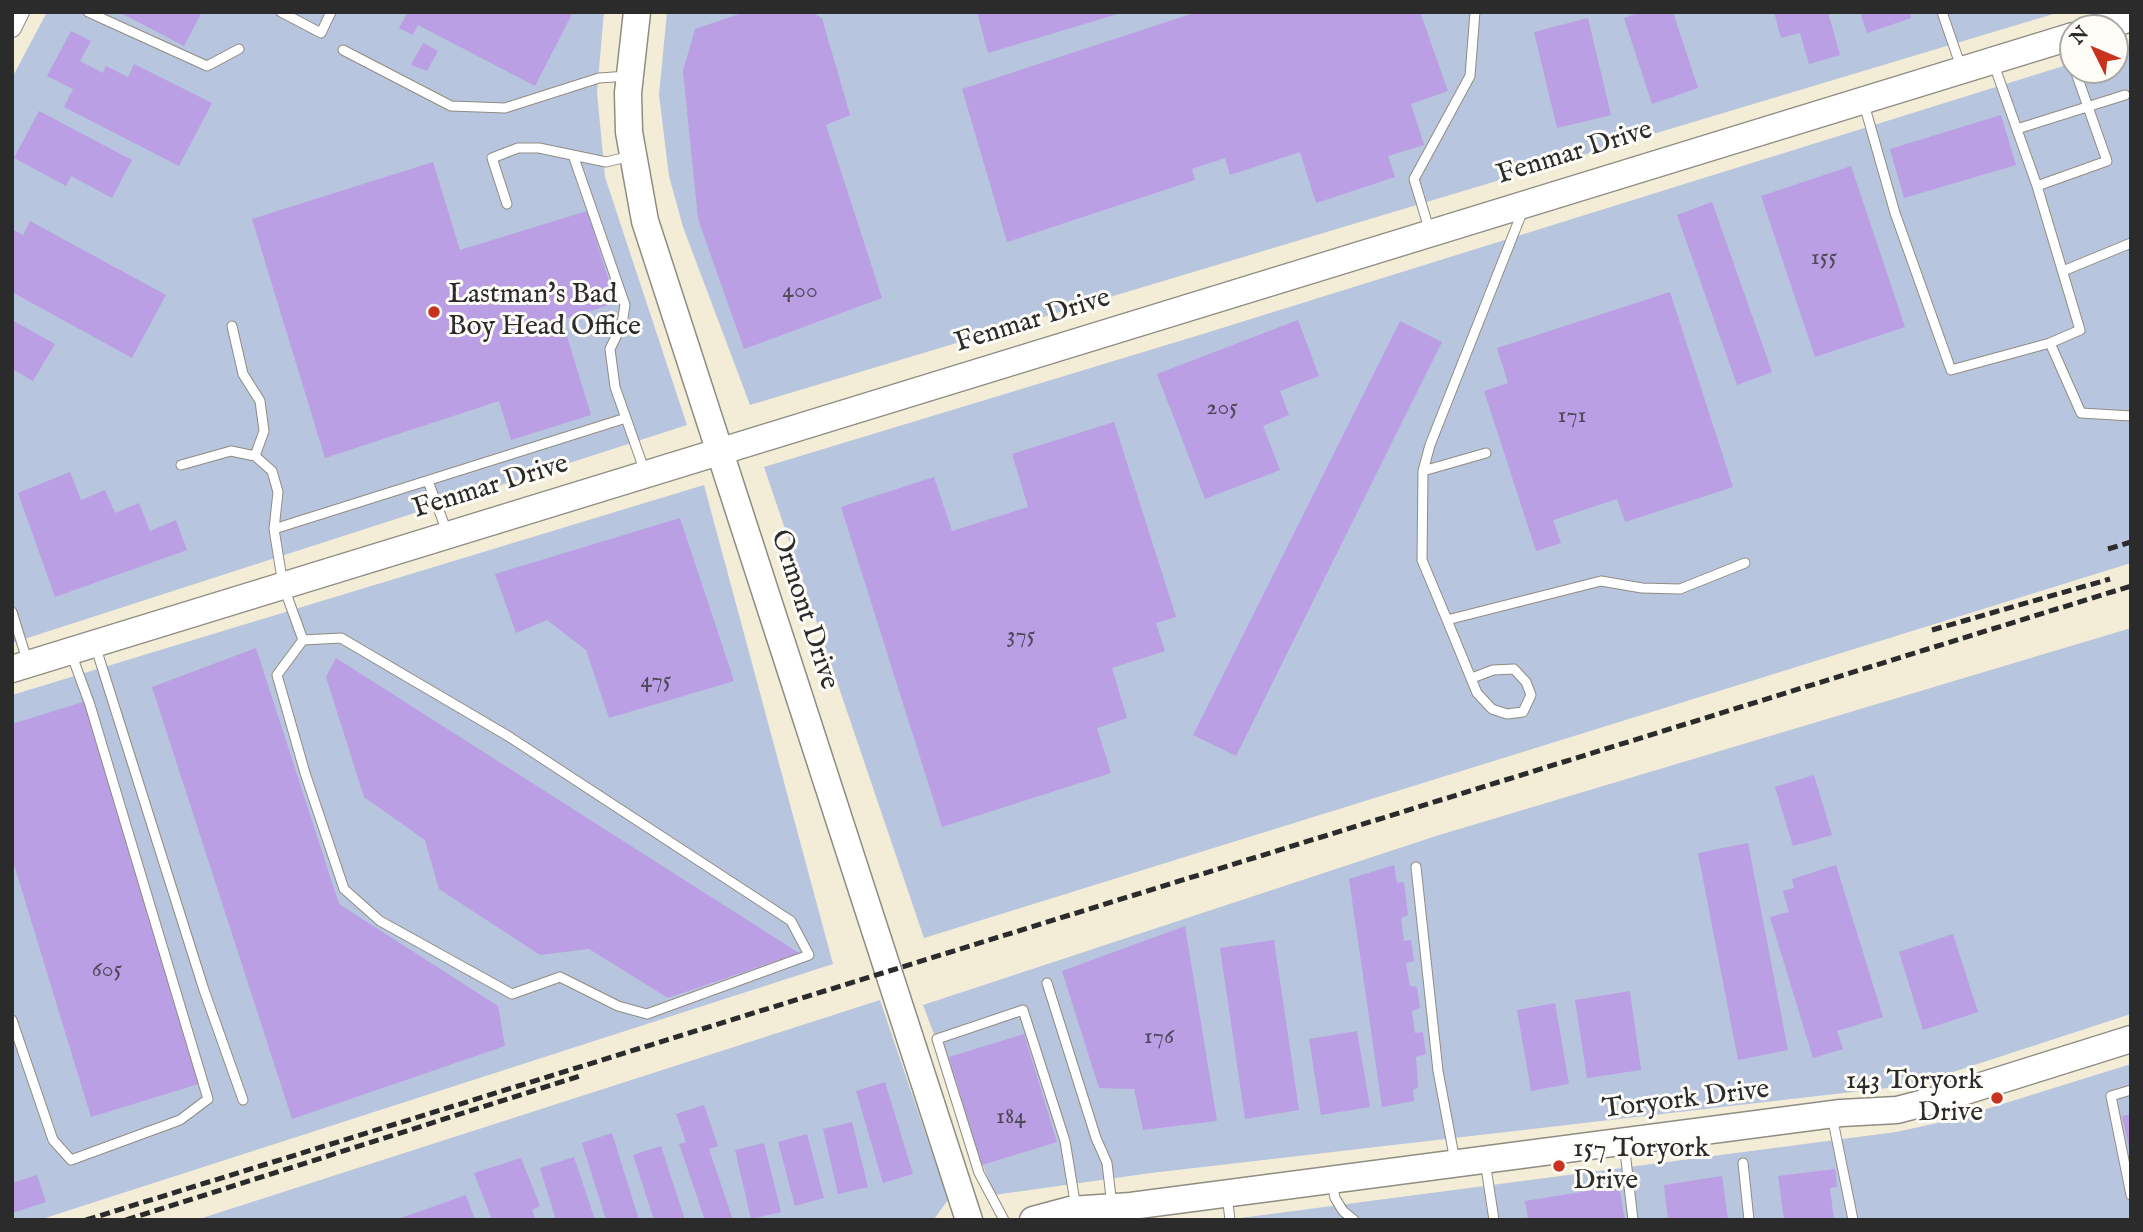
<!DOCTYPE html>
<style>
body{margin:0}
#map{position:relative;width:2143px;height:1232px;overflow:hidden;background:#f3edd8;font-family:"IM FELL English",serif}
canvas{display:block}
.frame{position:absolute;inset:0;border:14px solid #2b2b2b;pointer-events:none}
.north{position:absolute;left:2059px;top:14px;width:70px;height:70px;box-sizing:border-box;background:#fdfcf7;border:2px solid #a9a8a5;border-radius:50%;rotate:313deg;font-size:19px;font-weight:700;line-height:28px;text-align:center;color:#2b2b2b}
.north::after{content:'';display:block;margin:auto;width:24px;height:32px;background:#c8321e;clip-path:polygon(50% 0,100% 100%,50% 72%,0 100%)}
</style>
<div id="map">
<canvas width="2143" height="1232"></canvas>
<div class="frame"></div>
<div class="north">N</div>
</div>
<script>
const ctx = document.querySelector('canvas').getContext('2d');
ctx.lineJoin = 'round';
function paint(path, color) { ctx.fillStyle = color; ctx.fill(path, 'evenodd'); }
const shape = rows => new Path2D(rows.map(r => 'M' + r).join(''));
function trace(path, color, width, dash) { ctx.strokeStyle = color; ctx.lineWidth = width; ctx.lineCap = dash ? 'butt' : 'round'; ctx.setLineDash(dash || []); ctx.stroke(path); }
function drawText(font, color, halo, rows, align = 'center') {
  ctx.font = font + ' "IM FELL English",serif'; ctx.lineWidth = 6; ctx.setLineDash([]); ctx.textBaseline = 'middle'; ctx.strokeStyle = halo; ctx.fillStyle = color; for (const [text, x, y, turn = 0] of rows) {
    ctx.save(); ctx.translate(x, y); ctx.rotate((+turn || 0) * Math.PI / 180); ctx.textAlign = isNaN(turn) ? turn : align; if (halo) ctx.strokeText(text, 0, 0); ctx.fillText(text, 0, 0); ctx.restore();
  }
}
const industrial = shape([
 [47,12,604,12,597,92,605,177,687,425,12,643,12,78],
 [667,12,2060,12,750,405,683,227,669,176,659,95],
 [2131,45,2131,563,924,938,764,467,1206,333,2073,63,2073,70,2115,70,2115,50],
 [704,485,833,964,39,1220,12,1220,12,695],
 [2131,628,2131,1014,1913,1085,1151,1173,994,1195,923,1005,1436,836],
 [880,1000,948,1200,935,1218,196,1220],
 [2131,1064,2131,1220,1225,1220,1896,1132,1951,1120]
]);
const building = shape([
 [119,12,202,12,184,46],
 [408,12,573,12,535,86,418,25,413,35,399,28],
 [745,12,811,12,822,18,850,115,826,125,882,298,744,349,698,219,683,71,695,29],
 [977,12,1121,12,1121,13,988,53],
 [1197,12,1420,12,1448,91,1411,104,1424,145,1388,156,1395,177,1316,203,1300,152,1230,175,1225,158,1192,169,1195,180,1007,242,962,89],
 [1640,12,1673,12,1698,88,1652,104,1624,18],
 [1774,12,1828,12,1840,55,1809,64,1800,33,1781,38],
 [1860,12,1910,12,1911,18,1867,33],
 [1588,18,1611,115,1557,128,1534,32],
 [71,31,91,41,80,61,103,73,106,66,128,77,134,64,212,103,179,166,64,107,73,89,47,76],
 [423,43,438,51,427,71,411,65],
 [39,111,132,160,112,198,71,176,66,186,14,158],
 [2001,115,2016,165,1904,198,1890,149],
 [433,162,460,250,587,211,616,303,562,320,591,415,511,440,499,401,325,458,252,219],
 [1851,166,1905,327,1815,357,1761,196],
 [1712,202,1772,372,1737,385,1677,215],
 [30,221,166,295,132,358,12,292,12,229,23,235],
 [1670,292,1733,487,1625,522,1617,499,1553,520,1561,543,1536,551,1484,391,1508,383,1497,348],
 [12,320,55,344,33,381,12,369],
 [1298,320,1319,376,1280,391,1289,415,1263,426,1280,470,1205,499,1157,374],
 [1400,321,1442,342,1236,756,1193,735],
 [1114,422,1176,617,1156,623,1165,651,1112,668,1127,718,1097,728,1111,773,942,827,841,507,934,477,952,531,1028,507,1012,454],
 [70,472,81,500,105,490,115,513,139,503,150,531,176,520,187,550,55,597,18,493],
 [680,518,734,681,609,718,586,650,547,620,516,633,495,574],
 [256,648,339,904,498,1006,505,1046,292,1119,152,687],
 [336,658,799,953,668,998,589,949,540,955,439,889,425,840,364,797,326,677],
 [86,701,202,1083,91,1117,12,858,12,724],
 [1814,775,1832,835,1793,846,1775,787],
 [1748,843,1788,1050,1738,1060,1698,853],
 [1394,865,1397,883,1404,882,1408,915,1401,918,1404,941,1411,940,1414,961,1406,963,1410,986,1417,987,1420,1008,1412,1011,1415,1033,1423,1032,1426,1054,1416,1057,1418,1087,1413,1090,1414,1101,1382,1107,1349,879],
 [1836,865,1883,1017,1837,1031,1843,1049,1813,1058,1770,917,1789,912,1783,891,1794,888,1792,879],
 [1185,926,1217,1121,1143,1130,1134,1089,1099,1088,1062,971],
 [1953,934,1978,1012,1923,1030,1899,952],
 [1274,940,1299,1110,1245,1119,1220,948],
 [1630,991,1641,1070,1587,1078,1575,1000],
 [1555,1003,1569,1084,1531,1091,1517,1010],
 [1357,1031,1370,1107,1321,1115,1309,1039],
 [1024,1034,1057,1142,982,1165,949,1057],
 [885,1082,913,1174,883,1183,856,1091],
 [704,1105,718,1146,709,1149,733,1220,705,1220,679,1144,686,1142,676,1114],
 [2131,1114,2131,1152,2130,1152,2122,1116],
 [852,1122,868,1187,838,1194,823,1129],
 [612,1133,639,1220,606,1220,582,1143],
 [807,1134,824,1198,795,1206,778,1142],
 [764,1143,781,1212,751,1219,735,1150],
 [661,1146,685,1220,654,1220,633,1155],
 [574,1157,595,1220,556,1220,540,1168],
 [521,1158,540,1206,532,1210,536,1220,492,1220,474,1173],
 [1835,1169,1837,1187,1830,1188,1834,1220,1784,1220,1778,1176],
 [37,1175,46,1202,12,1213,12,1183],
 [1722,1176,1728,1220,1668,1220,1664,1185],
 [1619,1186,1625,1220,1528,1220,1525,1201],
 [466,1195,475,1220,398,1220,398,1219]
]);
const lane = shape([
 [88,12,207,66,239,49],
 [281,12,321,33,331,12],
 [1942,12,1961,67],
 [2064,40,2073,65],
 [343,50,451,106,505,108,599,78,628,76],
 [1993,62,2037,186],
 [1864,104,1895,213,1951,370,2050,343,2081,413,2131,416],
 [2017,129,2125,95],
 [573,155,625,305,622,324,610,349,615,387,645,472],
 [507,204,492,158,518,148,539,148,606,162,631,156],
 [1523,210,1430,445,1423,471,1422,560,1447,620,1601,581,1642,588,1680,589,1745,563],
 [1430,232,1414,179,1470,76,1475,12],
 [2063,271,2131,243],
 [232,326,243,374,260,401,264,431,255,456],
 [2050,343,2080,330,2037,186,2107,161,2075,70],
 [181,465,231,451,255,456,272,471,278,492,274,529],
 [1423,471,1486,453],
 [428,481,447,532],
 [12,612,27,660],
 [1447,620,1477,693,1492,709,1507,714,1523,712,1531,695,1526,682,1514,669,1493,670,1472,678],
 [303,640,341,638,508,736,791,921,809,955,647,1014,618,1006,560,977,512,994,380,921,344,889,305,773,277,675,303,640,283,585,274,529,626,418],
 [95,645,204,990,243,1100],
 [1416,867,1438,1071,1455,1161],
 [1047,983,1096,1138,1107,1163,1112,1206],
 [12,1020,53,1140,71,1160,180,1120,208,1099,90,705,71,653],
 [2131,1090,2111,1096,2131,1195],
 [1832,1116,1853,1220],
 [1624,1143,1633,1220],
 [1485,1161,1494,1220],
 [1743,1163,1749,1220],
 [1332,1183,1335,1198,1343,1211,1354,1220],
 [1227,1195,1230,1220],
 [1004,1220,979,1173,937,1039,1023,1010,1065,1141,1076,1208]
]);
const street = shape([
 [12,28,20,12]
]);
const secondary = shape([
 [637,12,628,93,629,132,645,221,969,1220],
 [2098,28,2131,18],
 [12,669,2073,36],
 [1033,1220,1070,1210,1131,1206,1841,1113,1897,1110,1943,1098,2131,1039]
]);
const rail = shape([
 [2108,549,2131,542],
 [1932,630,2110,579],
 [86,1220,2131,586],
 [126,1220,580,1076]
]);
const markers = [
 [434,312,7,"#c8321e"],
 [1997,1098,7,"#c8321e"],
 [1559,1166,7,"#c8321e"]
];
const numberNames = [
 ["155",1824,259],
 ["400",800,292],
 ["205",1222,409],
 ["171",1572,417],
 ["375",1021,637],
 ["475",656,682],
 ["605",107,971],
 ["176",1159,1038],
 ["184",1011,1118]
];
const streetNames = [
 ["Fenmar Drive",1575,154,-17],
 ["Fenmar Drive",1033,322,-17],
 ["Fenmar Drive",491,488,-17],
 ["Ormont Drive",803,610,72],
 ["Toryork Drive",1686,1101,-7]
];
const poiNames = [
 ["Lastman's Bad",448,296],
 ["Boy Head Office",448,328],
 ["143 Toryork",1983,1082,"right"],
 ["Drive",1983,1114,"right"],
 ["157 Toryork",1573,1150],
 ["Drive",1573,1182]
];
paint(industrial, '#b8c5de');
paint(building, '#ba9fe4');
trace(lane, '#8f8c82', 11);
trace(street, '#8f8c82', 20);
trace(secondary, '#8f8c82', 29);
trace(lane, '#fff', 9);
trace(street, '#fff', 18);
trace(secondary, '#fff', 26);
trace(rail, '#2b2b2b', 5, [10, 5]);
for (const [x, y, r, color] of markers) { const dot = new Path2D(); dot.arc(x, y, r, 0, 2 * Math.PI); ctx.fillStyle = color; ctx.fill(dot); trace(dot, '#fdfcf7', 2.5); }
drawText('24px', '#4f4859', null, numberNames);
drawText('28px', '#2b2b2b', '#fdfcf7', streetNames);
drawText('28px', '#2b2b2b', '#fdfcf7', poiNames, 'left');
</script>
